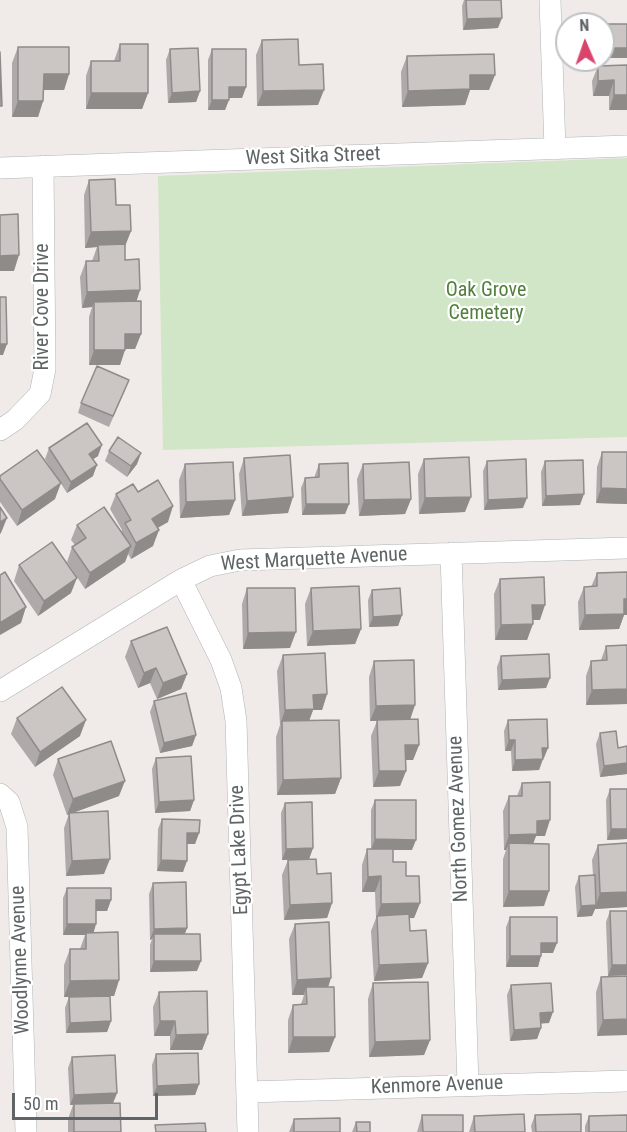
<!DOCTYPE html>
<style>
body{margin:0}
#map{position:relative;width:627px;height:1132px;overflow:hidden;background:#f0ebe8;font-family:"Roboto Condensed",sans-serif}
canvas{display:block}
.north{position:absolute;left:555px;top:12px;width:60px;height:60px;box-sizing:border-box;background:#fff;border:2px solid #bfc1c2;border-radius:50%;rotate:358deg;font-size:16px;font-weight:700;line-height:24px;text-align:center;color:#5f6566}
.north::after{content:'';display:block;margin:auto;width:21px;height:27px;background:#da436c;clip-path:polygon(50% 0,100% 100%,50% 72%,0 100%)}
.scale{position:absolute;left:12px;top:1093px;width:146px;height:27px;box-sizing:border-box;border:3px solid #5f6566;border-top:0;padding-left:8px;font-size:18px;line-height:21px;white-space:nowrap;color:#5f6566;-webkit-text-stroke:4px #fff;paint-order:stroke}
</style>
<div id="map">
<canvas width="627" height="1132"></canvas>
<div class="north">N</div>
<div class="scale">50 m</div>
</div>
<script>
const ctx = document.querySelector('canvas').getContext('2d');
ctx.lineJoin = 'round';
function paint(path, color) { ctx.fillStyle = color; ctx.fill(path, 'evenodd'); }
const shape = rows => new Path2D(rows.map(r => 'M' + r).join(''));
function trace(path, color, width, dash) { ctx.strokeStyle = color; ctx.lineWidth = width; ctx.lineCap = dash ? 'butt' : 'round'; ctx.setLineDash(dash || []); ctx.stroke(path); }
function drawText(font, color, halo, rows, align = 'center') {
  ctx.font = font + ' "Roboto Condensed",sans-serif'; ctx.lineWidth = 4.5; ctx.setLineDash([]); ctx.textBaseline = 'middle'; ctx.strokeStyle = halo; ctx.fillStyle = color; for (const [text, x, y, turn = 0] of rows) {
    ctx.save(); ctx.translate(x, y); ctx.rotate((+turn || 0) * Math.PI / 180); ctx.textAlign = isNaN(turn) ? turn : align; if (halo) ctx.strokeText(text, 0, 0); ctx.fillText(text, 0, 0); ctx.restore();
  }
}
const green = shape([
 [627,158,627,437,163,450,158,176]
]);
const minor = shape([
 [550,0,555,149],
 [0,168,627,146],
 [0,430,15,420,40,394,45,369,43,166],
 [451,553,468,1085],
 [181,580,221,660,231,688,236,721,248,1132],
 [0,691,181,580,210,566,240,560,627,548],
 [0,794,9,802,17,827,26,1132],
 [247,1092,627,1081]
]);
const wall = shape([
 [464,0,501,0,498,28,463,30,462,6],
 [262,40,299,65,318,105,257,106,256,55],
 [120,44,148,93,142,109,86,109,86,76,91,61,114,61],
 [18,47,69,74,64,90,43,90,43,101,38,117,12,117,12,63],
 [170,49,200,91,196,102,168,103,166,60],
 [212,49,246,87,242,98,229,98,225,110,208,110,208,60],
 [407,56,489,90,470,90,465,105,402,107,401,72],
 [627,65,609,110,609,96,593,96,592,81,598,66],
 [89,180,116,205,131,231,125,246,125,260,140,290,136,301,141,334,135,349,125,349,120,365,89,365,89,317,92,307,82,308,80,277,86,261,92,261,97,247,85,248,84,195],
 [125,390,109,427,78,413,81,403],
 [49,448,98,456,93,459,93,476,67,493,45,459],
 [109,451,141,453,137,464,127,477,105,461],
 [602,452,627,452,627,504,596,503,597,467],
 [244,458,288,513,242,516,239,474],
 [424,459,465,512,419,514,418,474],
 [487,461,523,508,484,510,483,471],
 [545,461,580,505,542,506,541,472],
 [185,464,235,500,229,515,180,518,179,480],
 [319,464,349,504,345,514,302,515,301,488,305,478,315,477,315,475],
 [363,464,411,499,405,514,359,516,357,479],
 [0,476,55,499,17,526,0,502],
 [138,492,168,522,157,528,153,546,131,559,128,554,125,562,85,589,67,562,72,547,75,545,71,540,77,525,121,533,122,530,110,509,116,494],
 [19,565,71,593,38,616,14,581],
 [597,573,624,615,619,629,579,630,578,602,584,587,591,587],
 [500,579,540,620,533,620,527,640,495,640,494,594],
 [247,588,290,648,243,649,242,604],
 [311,588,361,629,355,644,307,646,305,604],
 [372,590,402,615,398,626,369,627,368,600],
 [131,641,187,674,181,689,157,699,150,683,138,688,125,657],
 [627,645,627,704,586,705,586,676,591,661,601,660,606,646],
 [283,655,327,694,322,710,313,710,309,721,341,778,335,794,277,795,276,737,280,725,277,671],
 [501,656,550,678,546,688,498,690,497,667],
 [374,661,410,719,419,745,413,760,406,760,406,771,400,786,373,787,371,736,377,721,370,721,369,677],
 [154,701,196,735,192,746,160,753,150,712],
 [17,718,80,736,35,767,11,734],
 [508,720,544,758,543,758,539,770,512,771,511,751,505,751,504,731],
 [600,733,618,748,627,746,627,774,600,777,596,744],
 [156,758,194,800,190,811,155,813,152,769],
 [58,759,119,796,72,813,104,874,66,876,64,828,69,814,67,815,53,775],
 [522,783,545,836,536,836,533,844,544,906,503,907,503,859,506,850,504,850,503,811,509,796,517,796],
 [610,789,627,789,627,839,607,840,606,800],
 [375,800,412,850,393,850,393,862,406,876,420,903,414,918,409,918,410,931,428,963,422,978,374,981,371,931,376,918,375,892,362,892,362,865,367,849,371,849,371,810],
 [285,803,313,848,309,859,282,860,281,813],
 [162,819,199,833,195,844,187,844,183,872,157,871,158,829],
 [627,843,627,907,595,909,592,916,577,917,575,887,579,876,593,875,592,860,598,845],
 [288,860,317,874,332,903,327,918,284,920,282,875],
 [153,883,187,928,185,934,197,971,150,972,150,945,152,939,150,940,149,894],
 [67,888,111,900,107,911,96,911,93,933,119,980,114,996,110,996,111,1021,107,1032,66,1033,65,1008,69,997,96,996,64,997,64,965,70,949,80,949,85,935,63,935,63,898],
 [610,911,627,975,608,976,606,922],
 [510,917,553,953,541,953,538,967,506,967,506,927],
 [295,924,328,987,335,1037,329,1052,288,1053,288,1020,293,1005,301,1004,304,995,292,995,289,939],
 [627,976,597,1036,596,992,601,977],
 [373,983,430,1040,424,1055,369,1057,368,999],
 [511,985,549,1023,541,1023,541,1028,537,1039,510,1041,507,995],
 [159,992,208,1034,202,1050,170,1050,170,1036,154,1036,153,1007],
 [156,1054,199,1084,195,1095,153,1096,152,1065],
 [72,1057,117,1093,113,1103,121,1132,68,1132,68,1119,73,1105,70,1105,68,1068],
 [422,1115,463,1132,417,1132],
 [535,1115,581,1132,532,1132,531,1126],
 [474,1116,525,1132,469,1132],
 [589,1116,627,1132,585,1132,585,1126],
 [294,1119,340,1132,289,1132],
 [356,1122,370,1132,352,1132]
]);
const shadedWall = shape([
 [502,18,498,28,463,30,467,19],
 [603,48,627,48,627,58,603,58],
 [44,74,69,74,64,90,38,90],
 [470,75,495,75,489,90,470,90,465,105,402,107,408,91],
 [614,80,609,96,593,96,598,81],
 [229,87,246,87,242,98,225,98],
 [324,90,318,105,257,106,263,91],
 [200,91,196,102,168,103,172,93],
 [91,93,148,93,142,109,86,109],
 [614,95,627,95,627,110,609,110],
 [212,100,229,100,225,110,208,110],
 [18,101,43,101,38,117,12,117],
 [131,231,125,246,98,245,97,247,85,248,91,232],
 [19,255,14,271,0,271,0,256],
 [140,290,135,306,94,302,92,307,82,308,87,292],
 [125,334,141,334,135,349,120,349],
 [0,344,7,344,3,355,0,355],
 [94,350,125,350,120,365,89,365],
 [102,445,98,456,86,464,89,454],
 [141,453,137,464,127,477,131,466],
 [97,465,93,476,67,493,71,482],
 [61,483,55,499,17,526,22,510],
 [601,488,627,489,627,504,596,503],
 [584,494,580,505,542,506,546,496],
 [293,497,288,513,242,516,247,501],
 [471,497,465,512,419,514,425,498],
 [527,498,523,508,484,510,488,500],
 [411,499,405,514,359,516,364,500],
 [235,500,229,515,180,518,186,502],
 [306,504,349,504,345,514,302,515],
 [173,506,168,522,147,534,152,519],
 [7,518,1,533,0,534,0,522],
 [159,530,153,546,131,559,136,543],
 [131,546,125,562,85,589,90,573],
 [77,578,71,593,38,616,44,601],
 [624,599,627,599,627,615,624,615,619,629,579,630,585,615],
 [532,605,545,605,540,620,527,620],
 [26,607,21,623,0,635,0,623],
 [402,615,398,626,369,627,373,617],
 [533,624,527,640,495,640,501,625],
 [361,629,355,644,307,646,313,631],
 [296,632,290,648,243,649,248,633],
 [156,668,150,683,138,688,144,673],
 [187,674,181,689,157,699,163,683],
 [550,678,546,688,498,690,502,680],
 [627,689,627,704,586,705,592,690],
 [327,694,322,710,313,710,308,724,282,721,280,725,285,710,313,695],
 [415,705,410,720,370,721,376,706],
 [86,720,80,736,35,767,40,752],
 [196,735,192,746,160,753,164,743],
 [509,740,515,740,511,751,505,751],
 [405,745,419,745,413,760,400,760],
 [542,748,548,748,544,758,539,759],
 [543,759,539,770,512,771,515,760],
 [627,763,627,774,600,777,604,766],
 [379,771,406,771,400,786,373,787],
 [341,778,335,794,277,795,283,780],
 [125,781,119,796,67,815,73,799],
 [194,800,190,811,155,813,159,802],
 [550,820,545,836,536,836,531,849,509,843,506,850,504,850,509,835,537,821],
 [611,829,627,829,627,839,607,840],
 [187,833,199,833,195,844,183,844],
 [375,839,416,840,412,850,371,850],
 [313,848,309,859,282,860,286,849],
 [110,859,104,874,66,876,72,861],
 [161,860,187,861,183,872,157,871],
 [381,876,375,892,362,892,368,877],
 [509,891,549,891,544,906,503,907],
 [627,892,627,907,595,909,592,916,577,917,581,906,596,905,600,893],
 [96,900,111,900,107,911,93,911],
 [332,903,327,918,284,920,290,905],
 [420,903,414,918,377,919,377,917,381,904],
 [67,924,96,924,93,935,63,935],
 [187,928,183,938,154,934,152,939,150,940,154,929],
 [541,943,557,943,553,953,537,953],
 [510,956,541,956,538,967,506,967],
 [154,961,201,961,197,971,150,972],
 [428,963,422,978,374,981,379,965],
 [612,965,627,965,627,975,608,976],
 [331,978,326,994,306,987,304,995,292,995,297,980],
 [119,980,114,996,64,997,70,981],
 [553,1012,549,1023,536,1024,540,1013],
 [627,1019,627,1035,597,1036,603,1020],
 [111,1021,107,1032,66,1033,70,1023],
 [160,1021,175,1021,170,1036,154,1036],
 [541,1028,537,1039,510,1041,514,1030],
 [208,1034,202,1050,170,1050,176,1035],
 [293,1037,335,1037,329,1052,288,1053],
 [430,1040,424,1055,369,1057,375,1042],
 [199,1084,195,1095,153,1096,157,1086],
 [117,1093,113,1103,70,1105,74,1095]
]);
const building = shape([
 [466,0,501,0,502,18,467,19,466,0],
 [603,24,627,24,627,48,603,48,603,24],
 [298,39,299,65,323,64,324,90,263,91,262,40,298,39],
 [120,44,148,44,148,93,91,93,91,61,120,61,120,44],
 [18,47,69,47,69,74,44,74,43,101,18,101,18,47],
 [198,48,200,91,172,93,170,49,198,48],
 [212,49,246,49,246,87,229,87,229,100,212,100,212,49],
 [0,52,2,106,0,106,0,52],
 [494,54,495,75,470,75,470,89,408,91,407,56,494,54],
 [627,65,627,95,614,95,614,80,598,81,598,66,627,65],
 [115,179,116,205,130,205,131,231,91,232,89,180,115,179],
 [18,214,19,255,0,256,0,215,18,214],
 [125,244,125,260,139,259,140,290,87,292,86,261,99,261,98,245,125,244],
 [0,297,6,297,7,344,0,344,0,297],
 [141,301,141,334,125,334,125,350,94,350,94,302,141,301],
 [97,366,129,380,113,416,81,403,97,366],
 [87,423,102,445,89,454,97,465,71,482,49,448,87,423],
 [118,437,141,453,131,466,109,451,118,437],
 [37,450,61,483,22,510,0,479,0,476,37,450],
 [602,452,627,452,627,489,601,488,602,452],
 [290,455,293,497,247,501,244,458,290,455],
 [469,457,471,497,425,498,424,459,469,457],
 [526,459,527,498,488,500,487,461,526,459],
 [583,460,584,494,546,496,545,461,583,460],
 [233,462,235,500,186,502,185,464,233,462],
 [409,462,411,499,364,500,363,464,409,462],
 [348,463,349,504,306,504,305,478,319,477,319,464,348,463],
 [158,480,173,506,152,519,159,530,136,543,125,523,131,520,116,494,133,484,138,492,158,480],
 [0,507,7,518,0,522,0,507],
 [104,507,131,546,90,573,72,547,86,538,77,525,104,507],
 [52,542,77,578,44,601,19,565,52,542],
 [5,572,26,607,0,623,0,575,5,572],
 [627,572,627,599,624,599,624,614,585,615,584,587,597,586,597,573,627,572],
 [544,577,545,605,532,605,533,624,501,625,500,579,544,577],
 [359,586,361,629,313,631,311,588,359,586],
 [247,588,295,588,296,632,248,633,247,588],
 [400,588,402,615,373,617,372,590,400,588],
 [167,627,187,674,163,683,156,668,144,673,131,641,167,627],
 [627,645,627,689,592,690,591,661,607,660,606,646,627,645],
 [325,653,327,694,313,695,314,709,285,710,283,655,325,653],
 [549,654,550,678,502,680,501,656,549,654],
 [414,660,415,705,376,706,374,661,414,660],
 [62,687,86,720,40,752,17,718,62,687],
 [186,693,196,735,164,743,154,701,186,693],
 [418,719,419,745,405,745,406,771,379,771,377,720,418,719],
 [547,719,548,748,542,748,543,759,515,760,515,740,509,740,508,720,547,719],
 [339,720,341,778,283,780,282,721,339,720],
 [616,731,618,748,627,746,627,763,604,766,600,733,616,731],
 [111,741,125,781,73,799,58,759,111,741],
 [191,756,194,800,159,802,156,758,191,756],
 [550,782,550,820,537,821,537,834,509,835,509,796,522,796,522,783,550,782],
 [610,789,627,789,627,829,611,829,610,789],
 [375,800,416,800,416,840,375,839,375,800],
 [312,802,313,848,286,849,285,803,312,802],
 [108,811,110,859,72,861,69,813,108,811],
 [162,819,200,820,199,833,187,833,187,861,161,860,162,819],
 [509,843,549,844,549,891,509,891,509,843],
 [627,843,627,892,600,893,598,845,627,843],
 [367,849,393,849,393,862,406,862,406,876,419,876,420,903,381,904,381,876,368,877,367,849],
 [316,859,317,874,331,873,332,903,290,905,288,860,316,859],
 [595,875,596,905,581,906,579,876,595,875],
 [186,882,187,928,154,929,153,883,186,882],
 [67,888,111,888,111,900,96,900,96,924,67,924,67,888],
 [610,911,627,911,627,965,612,965,610,911],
 [409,914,410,931,426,930,428,963,379,965,377,916,409,914],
 [510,917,557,917,557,943,541,943,541,956,510,956,510,917],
 [329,922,331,978,297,980,295,924,329,922],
 [118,932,119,980,70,981,70,949,86,949,86,933,118,932],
 [154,934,200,934,201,961,154,961,154,934],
 [627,976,627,1019,603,1020,601,977,627,976],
 [428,982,430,1040,375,1042,373,983,428,982],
 [551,983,553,1012,540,1013,541,1028,514,1030,511,985,551,983],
 [306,987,334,987,335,1037,293,1037,293,1005,307,1004,306,987],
 [207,991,208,1034,176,1035,175,1021,160,1021,159,992,207,991],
 [110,996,111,1021,70,1023,69,997,110,996],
 [198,1053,199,1084,157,1086,156,1054,198,1053],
 [115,1055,117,1093,74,1095,72,1057,115,1055],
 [120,1103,121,1132,74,1132,74,1104,120,1103],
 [524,1114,525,1132,475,1132,474,1116,524,1114],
 [581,1114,581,1132,536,1132,535,1115,581,1114],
 [422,1115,463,1115,463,1132,423,1132,422,1115],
 [627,1115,627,1132,589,1132,589,1116,627,1115],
 [340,1118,340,1132,294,1132,294,1119,340,1118],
 [356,1122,370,1122,370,1132,357,1132,356,1122],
 [205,1123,206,1132,156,1132,155,1125,205,1123]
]);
const streetNames = [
 ["West Sitka Street",313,157,-2],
 ["River Cove Drive",43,307,-90],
 ["West Marquette Avenue",314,560,-3],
 ["North Gomez Avenue",459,819,-92],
 ["Egypt Lake Drive",240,850,-92],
 ["Woodlynne Avenue",21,960,-92],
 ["Kenmore Avenue",437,1086,-2]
];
const parkNames = [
 ["Oak Grove",486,291],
 ["Cemetery",486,314]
];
paint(green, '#d1e5c7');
trace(minor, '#b0b4b6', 22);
trace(minor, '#fff', 21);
paint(wall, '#afaaa9');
paint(shadedWall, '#8e8b89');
paint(building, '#cbc6c4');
trace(building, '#8e8b89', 1.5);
drawText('20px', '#5f6566', '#fff', streetNames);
drawText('20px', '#51803d', '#fff', parkNames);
</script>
